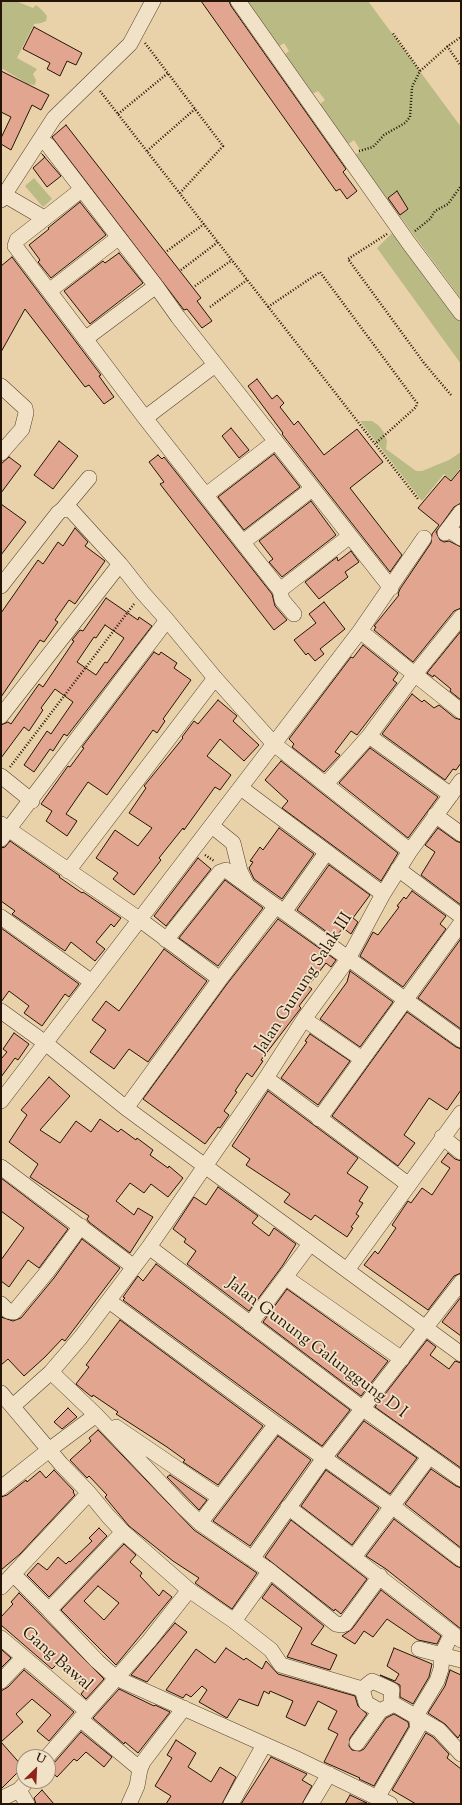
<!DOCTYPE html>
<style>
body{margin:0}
#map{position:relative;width:462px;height:1805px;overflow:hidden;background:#e9d1a9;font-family:"Sorts Mill Goudy",serif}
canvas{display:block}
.frame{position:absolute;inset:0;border:2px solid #251506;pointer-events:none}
.north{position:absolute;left:16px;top:1749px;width:40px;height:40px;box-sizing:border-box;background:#f1e1c7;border:1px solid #9f8f7a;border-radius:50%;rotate:24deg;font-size:11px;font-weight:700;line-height:16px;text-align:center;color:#251506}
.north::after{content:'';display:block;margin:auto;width:14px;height:18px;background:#8f2418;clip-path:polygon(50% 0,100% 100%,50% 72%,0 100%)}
</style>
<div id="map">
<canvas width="462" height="1805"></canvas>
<div class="frame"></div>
<div class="north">U</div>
</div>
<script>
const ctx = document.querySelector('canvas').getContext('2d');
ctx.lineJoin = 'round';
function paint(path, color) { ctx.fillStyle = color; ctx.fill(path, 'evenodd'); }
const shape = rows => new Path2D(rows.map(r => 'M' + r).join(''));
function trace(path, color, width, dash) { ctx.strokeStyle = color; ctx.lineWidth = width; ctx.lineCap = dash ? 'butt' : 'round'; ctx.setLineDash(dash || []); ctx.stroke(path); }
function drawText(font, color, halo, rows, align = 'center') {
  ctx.font = font + ' "Sorts Mill Goudy",serif'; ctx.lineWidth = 3.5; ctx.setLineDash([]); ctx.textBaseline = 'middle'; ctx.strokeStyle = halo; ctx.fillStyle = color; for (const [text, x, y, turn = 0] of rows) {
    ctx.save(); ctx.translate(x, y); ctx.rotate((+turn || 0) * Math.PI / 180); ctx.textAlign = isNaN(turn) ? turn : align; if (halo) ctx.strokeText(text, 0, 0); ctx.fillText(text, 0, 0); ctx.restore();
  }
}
const green = shape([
 [1,1,16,1,33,8,36,5,42,10,47,16,46,21,41,23,34,24,17,58,37,69,33,74,36,80,35,85,28,84,3,69,1,71],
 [246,1,368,1,461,127,461,299,355,155,361,151,354,140,347,145,319,105,325,100,318,91,312,94,284,55,289,51,284,43,278,47],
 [34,178,52,199,43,207,25,186],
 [392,233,395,233,461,323,461,364,377,248],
 [360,421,372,421,378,425,383,431,387,441,386,449,416,471,422,471,449,460,461,452,461,467,451,480,444,474,422,501]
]);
const building = shape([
 [201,1,229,1,231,6,346,169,343,172,357,191,347,199,340,189,336,191,201,1],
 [34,27,82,53,76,65,67,61,60,76,47,69,50,63,23,49,34,27],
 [1,71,49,95,41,110,32,105,11,150,1,144,1,138,11,117,1,112,1,71],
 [66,125,201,298,197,301,212,321,202,328,187,309,184,310,52,137,66,125],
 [42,154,61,176,47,187,33,168,45,157,42,154],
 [397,191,408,209,400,215,388,198,397,191],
 [80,202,106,235,51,278,38,262,40,260,29,245,49,229,48,228,80,202],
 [119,253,143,283,90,324,64,291,103,261,105,263,119,253],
 [12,257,101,375,99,376,114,397,104,404,89,385,85,387,25,309,1,352,1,266,12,257],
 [257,379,272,399,277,395,284,403,280,407,294,425,298,421,324,455,357,429,383,462,350,488,402,555,390,572,282,434,283,433,248,386,257,379],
 [231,428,249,450,239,458,222,436,231,428],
 [59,441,78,456,53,489,34,475,59,441],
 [274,454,300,487,244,530,218,497,274,454],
 [158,455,162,459,164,457,272,594,275,606,287,620,274,630,160,484,164,482,149,462,158,455],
 [9,457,21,466,1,493,1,464,9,457],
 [461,469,461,503,454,507,436,532,440,540,444,542,449,541,461,547,461,608,454,611,413,662,374,630,376,627,374,626,399,595,398,594,400,589,431,543,432,534,439,525,418,508,445,476,451,481,461,469],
 [311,501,336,535,282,577,269,562,273,559,259,541,311,501],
 [1,504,26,522,1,555,1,504],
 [75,528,88,542,85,546,105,561,75,604,69,600,55,620,58,622,44,642,40,640,1,697,1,613,38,560,43,564,58,542,63,546,75,528],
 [351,551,359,562,345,572,348,577,319,599,305,582,337,557,338,561,351,551],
 [106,598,138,620,139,617,152,626,67,736,64,734,53,751,50,749,34,772,24,765,47,731,51,734,73,702,55,689,41,708,43,710,29,731,24,727,1,758,1,725,8,722,11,724,39,684,43,687,74,641,72,640,80,630,83,631,106,598],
 [105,625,124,638,107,663,105,662,96,675,77,662,94,637,96,638,105,625],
 [324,602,345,629,320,649,324,654,315,661,308,653,306,655,294,640,316,623,309,614,324,602],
 [461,631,461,700,450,691,451,689,434,675,433,677,427,673,461,631],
 [363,645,398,673,393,680,397,683,357,735,351,731,335,752,340,755,324,772,292,747,294,744,289,739,351,657,353,658,363,645],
 [154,652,159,655,161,652,177,663,174,668,191,680,163,719,165,721,157,733,153,730,107,795,88,782,66,814,77,821,67,836,46,821,52,811,41,804,68,766,70,767,84,748,82,747,154,652],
 [412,694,422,702,424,700,434,708,439,705,455,718,461,720,461,763,456,770,453,769,445,780,382,734,412,694],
 [218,700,237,716,233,721,259,745,244,761,220,739,207,756,231,775,220,790,215,787,184,830,183,828,159,858,161,860,134,895,113,879,118,873,96,858,115,830,138,846,152,828,129,813,146,788,144,786,183,738,182,737,194,721,198,724,218,700],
 [370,748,438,797,408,838,339,783,370,748],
 [281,761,398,853,381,881,282,808,288,801,265,780,281,761],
 [279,828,314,854,282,899,254,879,249,868,253,862,250,861,260,847,263,850,279,828],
 [438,828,456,841,461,843,461,905,421,875,435,852,425,845,438,828],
 [10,841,60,876,59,877,82,893,83,892,121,918,114,927,111,924,96,942,105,949,95,961,71,942,65,951,12,914,15,911,1,901,1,848,5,847,10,841],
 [198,858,211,869,166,926,154,916,198,858],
 [329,865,370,895,353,918,358,922,351,934,343,928,335,938,297,910,329,865],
 [225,880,263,908,218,966,179,938,225,880],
 [412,891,446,916,440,924,446,929,403,987,360,956,373,932,378,935,399,907,397,906,404,897,406,899,412,891],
 [278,919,336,960,331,967,326,963,308,986,312,989,299,1006,301,1008,261,1060,263,1061,252,1077,247,1073,235,1091,237,1092,224,1111,229,1115,220,1128,218,1127,205,1144,143,1099,227,984,278,919],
 [1,928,79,984,69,997,65,994,42,1026,24,1013,29,1006,9,991,1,1002,1,928],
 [460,940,461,940,461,1029,418,998,460,940],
 [164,949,207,981,148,1062,129,1049,114,1069,90,1052,106,1030,92,1020,106,1001,119,1011,164,949],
 [350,971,393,1002,360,1047,320,1019,347,982,350,971],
 [407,1012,456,1047,461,1049,461,1090,447,1110,429,1098,404,1135,415,1143,398,1166,332,1116,407,1012],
 [14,1033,29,1044,18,1060,15,1058,1,1077,1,1059,7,1052,3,1049,14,1033],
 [310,1034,350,1061,318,1105,281,1078,307,1042,305,1041,310,1034],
 [49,1077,70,1096,40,1130,60,1143,76,1121,91,1132,100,1119,118,1132,121,1129,136,1140,137,1138,153,1150,150,1155,168,1168,169,1166,183,1178,168,1197,151,1184,144,1193,130,1183,116,1201,134,1215,138,1208,153,1217,130,1253,89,1222,87,1219,89,1216,30,1177,38,1164,9,1142,27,1115,21,1110,49,1077],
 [268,1091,358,1158,347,1173,368,1187,359,1201,363,1203,356,1214,359,1216,351,1227,353,1228,347,1237,315,1215,311,1220,284,1202,290,1194,246,1165,250,1159,232,1146,268,1091],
 [448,1153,455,1159,461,1161,461,1273,454,1276,428,1310,364,1265,375,1251,378,1254,396,1228,392,1225,408,1201,411,1203,422,1188,432,1195,450,1168,441,1162,448,1153],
 [1,1178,68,1229,39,1268,28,1260,9,1287,1,1281,1,1260,24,1228,1,1211,1,1178],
 [218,1187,258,1216,252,1223,269,1236,274,1228,296,1244,283,1265,249,1311,187,1264,196,1251,184,1242,186,1239,173,1229,194,1197,206,1205,218,1187],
 [82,1239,120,1268,65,1341,62,1339,45,1357,24,1376,8,1359,1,1365,1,1317,13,1321,21,1318,54,1278,82,1239],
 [156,1264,350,1410,322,1446,123,1300,125,1298,123,1297,138,1276,143,1281,156,1264],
 [287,1289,388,1361,361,1396,263,1322,287,1289],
 [461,1297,461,1336,442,1322,461,1297],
 [120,1320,263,1426,218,1485,183,1462,185,1460,167,1447,116,1414,118,1412,93,1395,92,1397,76,1384,89,1367,86,1365,120,1320],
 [427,1340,436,1347,430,1355,449,1369,455,1361,461,1363,461,1468,375,1407,427,1340],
 [68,1408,77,1417,62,1429,54,1422,68,1408],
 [364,1421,417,1458,390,1494,337,1456,364,1421],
 [98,1430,194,1530,257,1573,232,1609,195,1583,199,1578,173,1561,129,1526,105,1497,107,1495,89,1476,87,1478,70,1460,91,1441,89,1438,98,1430],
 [278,1436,311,1460,250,1546,213,1521,278,1436],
 [431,1469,456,1486,461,1488,461,1548,405,1504,431,1469],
 [54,1470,74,1491,73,1492,75,1495,20,1554,1,1570,1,1497,7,1495,26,1480,27,1482,40,1471,46,1478,54,1470],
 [326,1470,379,1508,352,1545,301,1506,326,1470],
 [170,1475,207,1500,199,1510,167,1477,170,1475],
 [394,1519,456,1566,461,1568,461,1629,386,1569,366,1556,394,1519],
 [291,1520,367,1579,341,1614,335,1609,334,1611,265,1557,291,1520],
 [99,1528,107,1536,49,1597,27,1575,38,1563,47,1570,58,1557,66,1564,69,1561,70,1562,92,1541,89,1538,99,1528],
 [124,1544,136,1555,130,1562,142,1573,140,1576,159,1596,163,1590,172,1597,116,1665,61,1610,124,1544],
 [98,1586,119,1603,104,1620,84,1601,98,1586],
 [272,1584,324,1626,311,1644,337,1655,330,1670,287,1657,302,1628,262,1598,272,1584],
 [381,1590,441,1636,437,1644,418,1640,387,1619,373,1637,364,1631,355,1644,342,1636,352,1629,381,1590],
 [19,1593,104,1679,86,1699,81,1694,85,1689,58,1663,52,1669,1,1625,1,1617,13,1604,11,1602,19,1593],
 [175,1623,187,1632,147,1682,131,1675,175,1623],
 [226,1648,244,1660,246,1658,262,1669,266,1661,278,1674,355,1696,358,1706,367,1714,350,1738,349,1746,352,1750,360,1751,364,1749,386,1718,394,1714,408,1722,409,1726,374,1786,359,1779,360,1778,324,1762,338,1734,328,1729,337,1711,318,1701,305,1726,286,1717,293,1701,270,1691,269,1694,264,1691,258,1706,239,1699,227,1718,199,1702,207,1690,202,1686,191,1697,186,1694,183,1698,166,1690,196,1649,215,1663,226,1648],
 [394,1648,432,1664,429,1677,413,1704,400,1697,400,1685,380,1675,395,1681,399,1674,387,1666,394,1648],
 [2,1650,11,1658,1,1668,1,1651,2,1650],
 [24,1670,74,1712,49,1741,37,1731,51,1715,32,1699,16,1714,23,1722,1,1742,23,1767,1,1789,1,1691,8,1687,24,1670],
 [450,1670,461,1675,461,1733,458,1738,445,1724,428,1713,445,1686,450,1670],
 [119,1689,154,1706,155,1705,170,1712,138,1753,125,1742,124,1744,93,1718,119,1689],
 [81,1732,112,1757,104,1767,86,1752,77,1761,74,1759,57,1777,48,1769,48,1766,54,1763,81,1732],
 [426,1733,433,1737,449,1754,447,1758,461,1769,461,1804,416,1804,392,1790,426,1733],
 [176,1740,196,1753,188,1767,211,1782,220,1767,236,1777,222,1804,166,1804,171,1796,155,1786,172,1758,167,1755,176,1740],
 [271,1757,307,1774,302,1780,312,1786,302,1804,241,1804,271,1757],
 [42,1790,54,1804,36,1804,34,1798,42,1790],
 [350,1795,367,1803,345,1804,350,1795]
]);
const path = shape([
 [145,43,223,146,180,193],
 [447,46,461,66],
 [420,71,448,46,461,37],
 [100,91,418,499],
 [118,114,168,73],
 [147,151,195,109],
 [359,151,373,147,384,135,405,123,410,117,412,87,420,71,392,32],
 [415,231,430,219,435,211,448,204,461,186],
 [387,234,348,259,424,363,451,395],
 [167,251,204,224],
 [181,270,218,242],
 [195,286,232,260],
 [210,307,247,280],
 [268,307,320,272,417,403,416,407,375,444],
 [10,767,134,604],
 [205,855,214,861]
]);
const minor = shape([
 [238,1,408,242,461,313],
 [48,145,156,286,178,317,391,588],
 [81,190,17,240,15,246,145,418,280,590,282,600,294,614],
 [1,193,44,218],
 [1,200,54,118,130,44,153,1],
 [49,291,118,238],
 [85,339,156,286],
 [1,386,25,408,26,413,22,429,1,453],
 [145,418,215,365],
 [206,495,275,442],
 [63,509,89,478],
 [448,529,461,538],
 [445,533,461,512],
 [243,542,312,489],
 [1,586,58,513,63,509,71,510,120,564,143,593,167,620,215,678,274,744,410,851],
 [280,590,350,536],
 [360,631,461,711],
 [1,716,120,564],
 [369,736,451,795],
 [1,776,32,801],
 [326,784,369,736,415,674,461,617],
 [241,788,383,894],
 [435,815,461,834],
 [1,824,139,919,220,979],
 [212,826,233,843,240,871,247,885],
 [1,839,167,620],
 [398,869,461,916],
 [68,871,215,678],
 [284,912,326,853],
 [1,917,92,982],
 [166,940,220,872,226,870,461,1040],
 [1,1011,44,1042,126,1108,461,1354],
 [304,1019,362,1059],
 [266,1078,409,1185],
 [1,1101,360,631,424,538],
 [126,1108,220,979,276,906],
 [319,1119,461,923],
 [442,1137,461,1152],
 [1,1167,134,1267],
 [149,1247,362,1408,461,1479],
 [347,1270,461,1113],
 [285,1277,402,1359],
 [109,1301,276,1424],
 [1,1304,8,1311,14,1312,47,1272,81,1226],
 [250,1324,310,1244],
 [51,1372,96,1415,183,1507,200,1523,270,1571,336,1624,342,1625,345,1624,380,1576],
 [1,1393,61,1464,89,1493,108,1516,123,1532,189,1590,234,1621,271,1650,281,1665,362,1689],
 [13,1406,51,1372,81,1337,149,1247,266,1078,304,1019,348,959,383,894,410,851,461,781],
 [116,1427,219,1497],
 [1,1488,49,1450,96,1415],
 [288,1507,461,1640],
 [200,1523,276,1424,392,1506,461,1559],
 [354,1557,429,1457],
 [252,1559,324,1458,461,1282],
 [13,1574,49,1610,97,1661,116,1678,295,1758,390,1804],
 [1,1587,89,1493],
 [49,1610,123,1532],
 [234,1621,270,1571],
 [1,1638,87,1711],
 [419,1649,461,1660],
 [1,1681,23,1658],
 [362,1689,372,1681,392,1690,391,1700,394,1704,439,1730,461,1754],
 [362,1689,366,1703,380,1711,394,1704],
 [80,1719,140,1769],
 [357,1743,380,1711],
 [47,1757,149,1641,189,1590],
 [19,1790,27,1804],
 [377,1798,418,1728,416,1716,437,1681,441,1669,442,1654,452,1633],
 [1,1799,19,1790,27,1781],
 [129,1804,137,1786,140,1769,143,1762,184,1708],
 [231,1804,264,1745],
 [311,1804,329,1774]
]);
const streetNames = [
 ["Jalan Gunung Salak III",305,984,-57],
 ["Jalan Gunung Galunggung D I",316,1349,37],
 ["Gang Bawal",56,1660,41]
];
paint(green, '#baba85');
paint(building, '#e2a690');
trace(building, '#251506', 1);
trace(minor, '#56442f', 16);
trace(path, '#251506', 2.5, [1, 2]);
trace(minor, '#f1e1c7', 15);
drawText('17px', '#251506', '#f1e1c7', streetNames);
</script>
